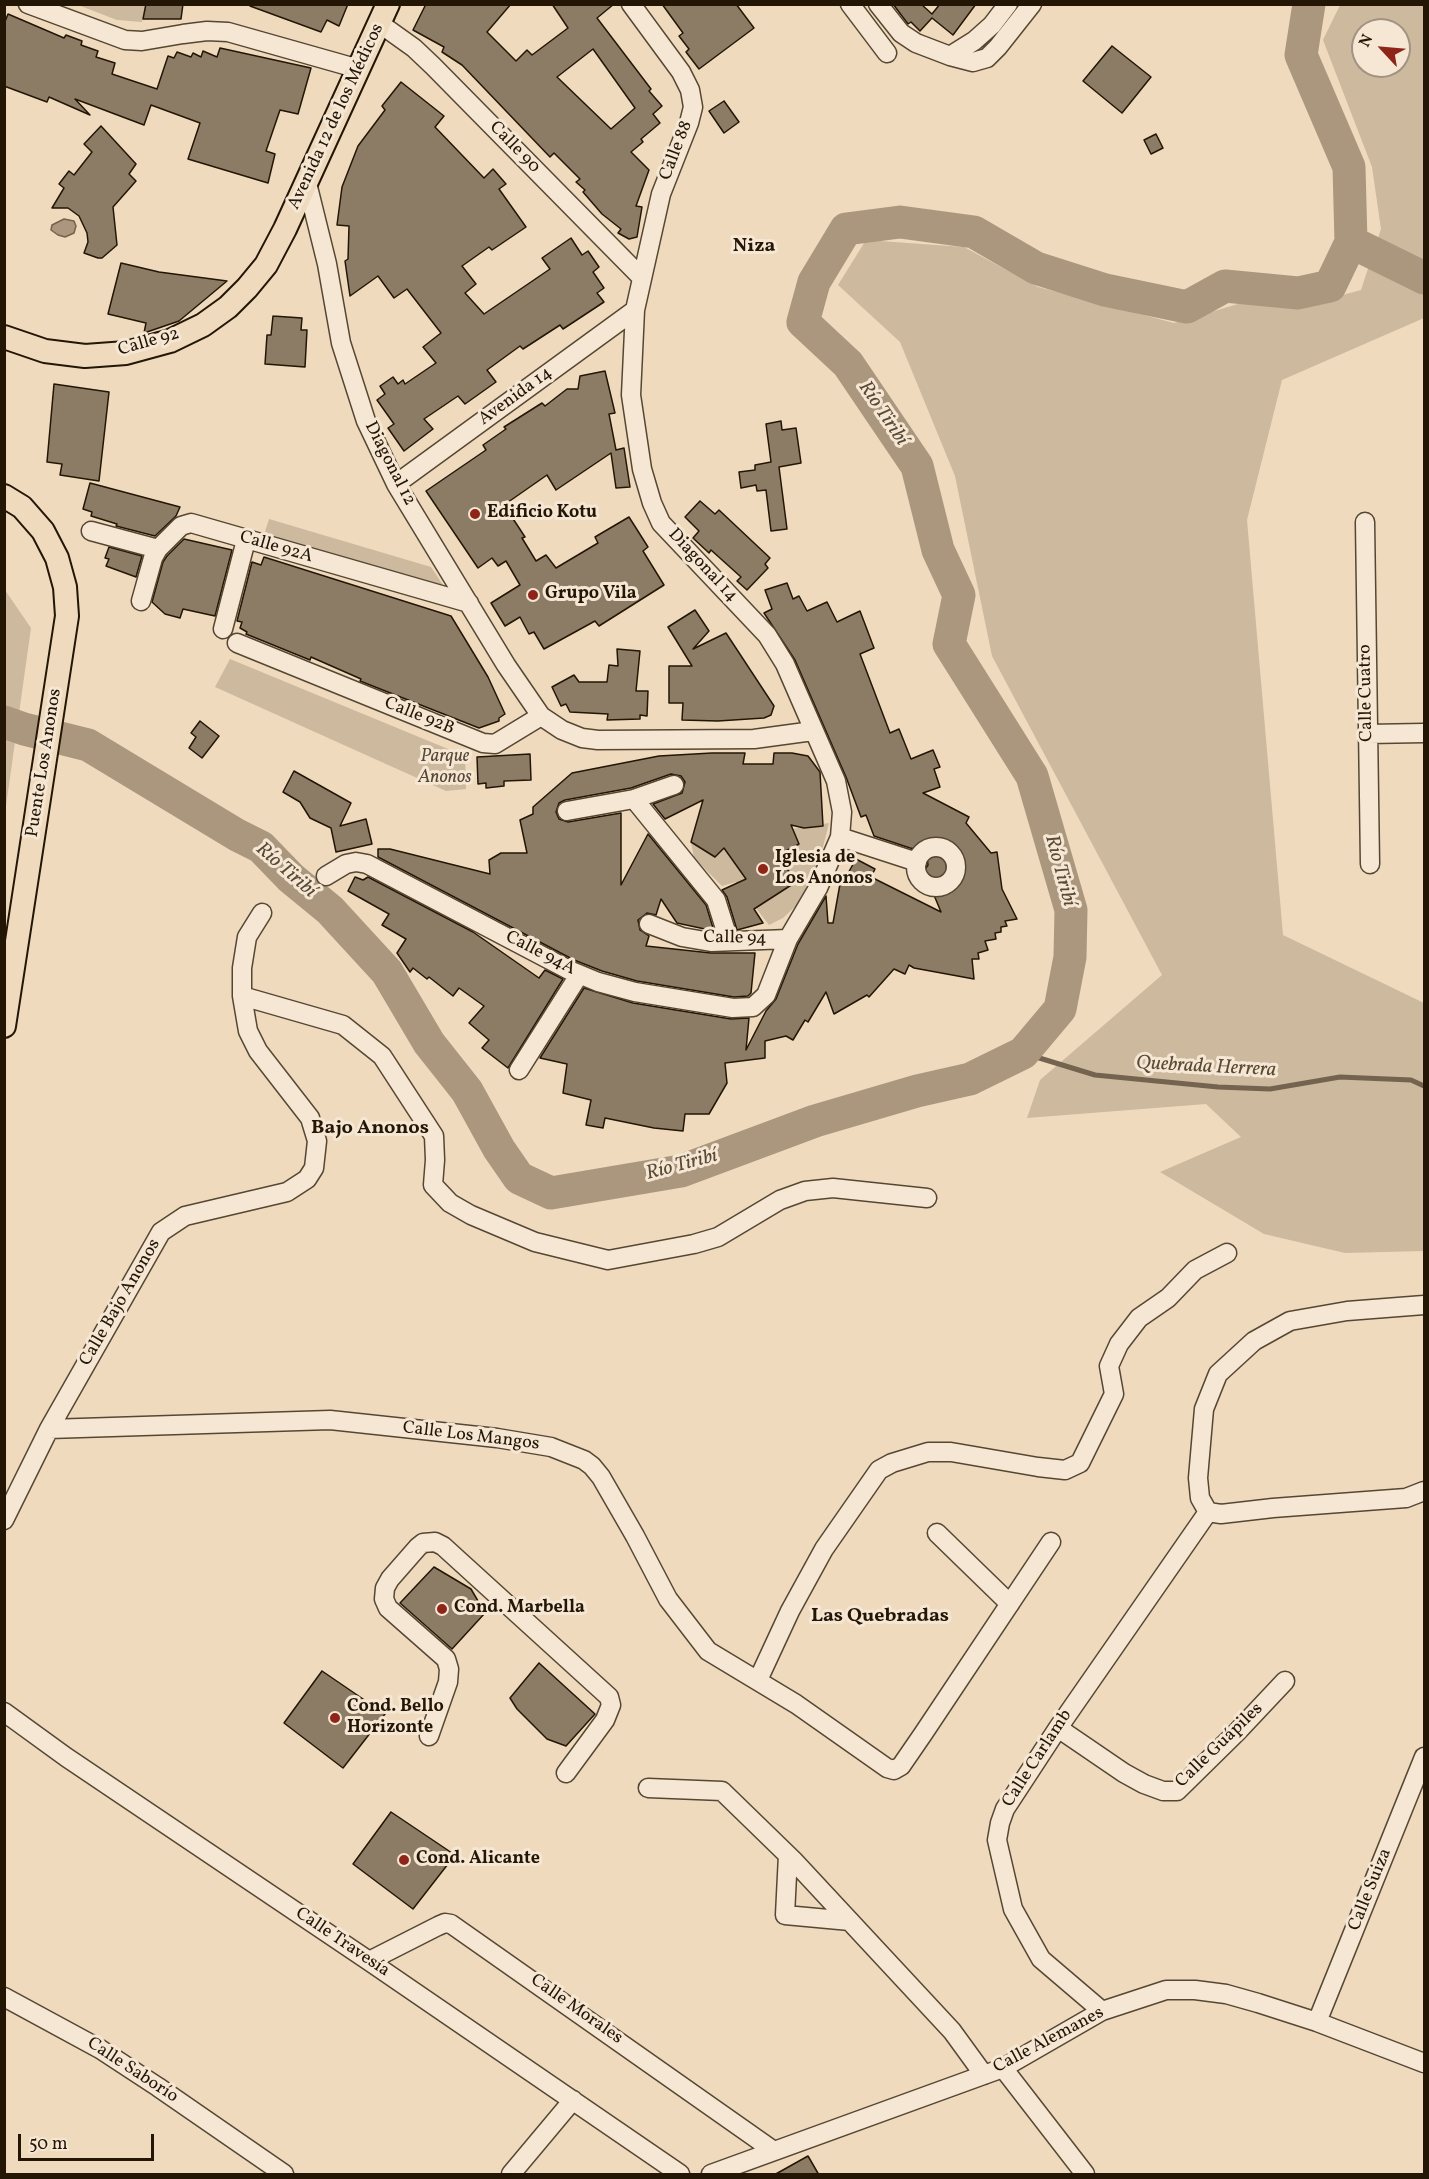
<!DOCTYPE html>
<meta charset="utf-8">
<style>
body{margin:0}
#map{position:relative;width:1429px;height:2179px;overflow:hidden;background:#efdabd;font-family:Vollkorn,serif}
canvas{display:block}
.frame{position:absolute;inset:0;border:6px solid #231605;pointer-events:none}
.north{position:absolute;left:1351px;top:18px;width:60px;height:60px;box-sizing:border-box;background:#f5e7d4;border:2px solid #a19381;border-radius:50%;rotate:296deg;font-size:16px;font-weight:700;line-height:24px;text-align:center;color:#231605}
.north::after{content:'';display:block;margin:auto;width:21px;height:27px;background:#8f2418;clip-path:polygon(50% 0,100% 100%,50% 72%,0 100%)}
.scale{position:absolute;left:18px;top:2134px;width:136px;height:27px;box-sizing:border-box;border:3px solid #231605;border-top:0;padding-left:8px;font-size:18px;line-height:21px;white-space:nowrap;color:#231605;-webkit-text-stroke:4px #f5e7d4;paint-order:stroke}
</style>
<div id="map">
<canvas width="1429" height="2179"></canvas>
<div class="frame"></div>
<div class="north">N</div>
<div class="scale">50 m</div>
</div>
<script>
const ctx = document.querySelector('canvas').getContext('2d');
ctx.lineJoin = 'round';
function paint(path, color) { ctx.fillStyle = color; ctx.fill(path, 'evenodd'); }
const shape = rows => new Path2D(rows.map(r => 'M' + r).join(''));
function trace(path, color, width, dash) { ctx.strokeStyle = color; ctx.lineWidth = width; ctx.lineCap = dash ? 'butt' : 'round'; ctx.setLineDash(dash || []); ctx.stroke(path); }
function drawText(font, color, halo, rows, align = 'center') {
  ctx.font = font + ' Vollkorn,serif'; ctx.lineWidth = 6; ctx.setLineDash([]); ctx.textBaseline = 'middle'; ctx.strokeStyle = halo; ctx.fillStyle = color; for (const [text, x, y, turn = 0] of rows) {
    ctx.save(); ctx.translate(x, y); ctx.rotate((+turn || 0) * Math.PI / 180); ctx.textAlign = isNaN(turn) ? turn : align; if (halo) ctx.strokeText(text, 0, 0); ctx.fillText(text, 0, 0); ctx.restore();
  }
}
const green = shape([
 [78,5,146,5,142,22,117,20],
 [1340,5,1424,5,1424,318,1282,380,1247,520,1283,935,1424,1003,1424,1251,1345,1253,1264,1234,1160,1172,1241,1137,1206,1104,1027,1118,1040,1080,1162,975,992,656,955,476,900,342,838,285,866,240,964,247,1038,287,1174,323,1238,304,1309,304,1361,290,1381,229,1372,167,1323,40],
 [1363,30,1399,30,1399,66,1363,66],
 [269,519,431,567,443,585,264,535],
 [5,590,31,628,5,813],
 [230,659,465,756,466,789,446,791,215,687],
 [829,823,816,875,800,902,783,918,769,925,736,882,722,886,694,858,691,842,715,857,724,848,763,903,796,882,778,855,799,844,792,829]
]);
const water = shape([
 [64,219,74,221,76,226,74,233,65,237,58,235,51,230,52,225,64,219]
]);
const stream = shape([
 [1023,1053,1095,1075,1218,1087,1270,1089,1340,1077,1411,1080,1424,1086]
]);
const river = shape([
 [1351,242,1424,278],
 [4,722,24,729,88,745,237,835,261,847,291,878,330,910,387,972,429,1043,467,1091,499,1149,519,1178,551,1193,681,1171,815,1121,917,1091,970,1079,1023,1053,1060,1009,1070,957,1071,910,1032,776,949,644,959,595,938,550,917,466,848,364,803,322,814,282,846,229,900,222,974,232,1036,268,1105,290,1187,307,1225,286,1298,293,1330,286,1351,242,1349,167,1301,55,1309,4]
]);
const building = shape([
 [146,4,183,4,181,19,143,19,146,4],
 [251,4,348,4,339,26,327,20,321,32,250,6,251,4],
 [426,4,511,4,487,32,516,61,527,50,532,55,568,28,552,4,614,4,597,18,651,89,649,91,662,106,653,114,660,123,641,139,643,142,631,152,649,170,636,206,642,207,637,237,629,239,618,233,621,229,602,214,583,192,585,190,576,182,580,179,554,153,550,157,462,65,442,52,444,47,413,30,426,4],
 [593,49,635,108,611,129,557,77,593,49],
 [662,4,736,4,754,28,699,69,686,52,689,49,679,36,683,33,662,4],
 [893,4,921,4,932,14,940,4,976,4,953,35,932,18,920,31,911,22,908,24,893,4],
 [8,14,64,38,66,35,82,41,81,45,98,51,96,57,115,63,112,74,157,89,168,56,174,58,177,52,191,57,193,53,201,57,203,51,217,57,220,48,311,68,298,114,280,110,266,151,275,154,268,183,188,159,200,123,151,105,144,125,75,99,90,115,49,97,47,102,4,86,4,24,8,14],
 [1112,46,1151,77,1122,113,1083,81,1112,46],
 [401,82,444,116,435,127,484,178,493,169,506,184,499,189,526,227,492,250,489,247,462,266,476,284,465,293,484,314,550,269,542,258,571,238,582,255,588,251,599,267,593,272,604,288,597,293,604,302,563,329,560,325,523,349,520,346,487,370,496,382,465,404,458,396,424,419,433,429,404,451,388,428,394,424,377,400,385,394,380,386,393,377,398,384,403,380,405,384,436,363,423,347,441,333,407,289,394,298,378,276,350,296,345,261,348,259,349,226,337,225,342,187,358,146,385,110,382,106,401,82],
 [724,101,739,122,724,133,709,111,724,101],
 [101,126,136,164,129,174,136,181,113,207,117,245,102,258,98,258,84,253,88,242,87,233,79,216,68,208,52,208,64,188,59,184,69,171,74,175,92,152,84,144,101,126],
 [1156,134,1163,148,1151,154,1144,140,1156,134],
 [121,263,159,272,227,281,179,321,144,333,146,323,108,314,121,263],
 [273,316,302,318,301,330,307,330,305,367,265,364,267,335,271,335,273,316],
 [605,371,615,413,609,414,616,450,624,448,630,487,616,488,611,453,556,490,547,475,504,505,525,537,522,538,536,561,546,555,556,568,598,543,595,537,629,517,648,547,643,551,664,585,599,626,595,621,544,649,534,632,529,634,520,617,505,626,491,603,520,585,506,561,498,566,492,558,478,568,426,491,486,450,483,445,506,429,504,427,542,403,545,406,567,389,578,389,580,376,605,371],
 [54,384,109,392,99,481,60,475,62,464,47,462,54,384],
 [781,421,782,430,796,428,801,463,779,467,787,529,771,531,766,490,757,491,756,485,741,488,739,472,755,470,755,465,771,462,766,424,781,421],
 [90,483,180,507,176,516,155,536,116,526,117,524,91,516,92,512,83,509,90,483],
 [700,501,715,514,719,510,770,558,765,564,768,568,747,590,737,581,741,577,711,550,709,553,693,538,699,531,685,517,700,501],
 [184,539,232,550,215,616,183,609,180,618,165,614,152,602,163,562,167,556,184,539],
 [109,547,142,556,136,577,106,566,109,559,105,558,109,547],
 [264,557,451,616,488,677,505,714,499,718,499,721,479,728,360,681,361,679,311,657,310,660,246,634,247,632,240,628,242,622,237,621,252,562,261,565,264,557],
 [787,583,793,599,799,596,807,611,827,602,837,622,860,611,874,648,860,654,890,733,899,729,911,759,933,750,940,767,934,769,940,787,923,793,969,817,966,823,991,853,997,852,1002,889,1017,919,1005,921,1007,926,1001,927,1001,932,995,933,996,939,985,941,988,950,978,953,979,959,972,959,974,979,914,968,909,965,905,974,894,969,869,997,867,995,834,1014,826,992,808,1022,805,1020,793,1040,786,1036,765,1041,765,1058,725,1063,727,1083,709,1114,685,1114,683,1131,654,1128,605,1118,603,1128,586,1125,591,1100,563,1093,567,1064,540,1058,584,988,633,1003,731,1019,749,1018,746,1050,766,1011,776,999,798,944,826,896,828,923,833,923,842,873,847,875,856,859,875,869,871,877,941,912,924,871,928,865,927,858,933,852,910,848,874,836,866,815,861,817,846,777,795,660,764,613,772,609,765,590,787,583],
 [695,610,709,631,693,649,726,633,774,706,771,715,764,718,718,721,682,720,683,703,669,703,669,666,692,666,668,627,695,610],
 [617,649,640,651,636,691,648,691,647,716,640,715,640,719,607,720,608,714,570,712,566,704,561,706,552,687,574,675,579,682,607,682,609,665,618,666,617,649],
 [200,721,219,736,202,758,189,748,196,737,191,733,200,721],
 [712,753,745,753,743,764,773,764,774,753,792,753,808,756,820,772,823,826,804,828,791,825,799,844,778,855,796,882,754,909,763,923,737,930,727,897,722,890,746,879,724,848,715,857,691,842,703,800,665,819,653,804,682,793,685,782,681,776,671,774,631,788,565,800,559,803,556,812,559,819,568,822,621,813,621,885,648,834,706,905,714,931,677,923,661,899,656,915,647,913,638,920,640,930,649,936,646,946,711,953,755,953,751,993,748,996,734,997,637,981,602,971,574,960,378,857,378,849,390,849,490,874,489,860,501,853,527,853,520,820,533,814,533,807,572,773,659,756,712,753],
 [530,754,531,780,504,781,504,786,486,788,486,783,478,784,477,757,530,754],
 [294,771,351,803,340,826,366,819,372,844,336,852,331,828,310,818,300,802,283,792,294,771],
 [355,877,363,880,368,877,473,932,539,978,545,970,563,979,508,1068,482,1048,489,1040,469,1023,484,1006,459,988,453,996,429,977,427,979,413,968,410,972,397,953,406,939,382,925,389,914,348,891,355,877],
 [434,1567,471,1589,485,1613,452,1649,400,1603,434,1567],
 [539,1663,595,1714,566,1746,547,1739,517,1709,510,1698,539,1663],
 [322,1671,385,1714,343,1768,284,1723,322,1671],
 [391,1812,455,1855,413,1909,353,1864,391,1812],
 [808,2156,819,2175,774,2175,808,2156]
]);
const minor = shape([
 [28,4,125,40,142,41,183,34,207,31,228,32,359,69],
 [850,4,887,53],
 [878,4,901,33,916,43,950,56,973,62,987,58,998,47,1032,4],
 [379,23,414,48,433,66,642,278],
 [950,56,974,41,992,25,1008,4],
 [307,183,327,264,341,343,366,421,396,484,506,665,541,716,562,730,582,738,598,740,754,739,813,731],
 [396,484,635,310],
 [1365,522,1370,864],
 [91,531,158,549,181,526,191,523,469,603],
 [141,601,153,558,158,549],
 [223,629,246,540],
 [237,643,483,743,495,744,541,716],
 [1368,734,1424,733],
 [674,785,634,799,716,900,729,941],
 [567,811,634,799],
 [840,837,917,862],
 '916 867a20 20 0 1 1 40 0a20 20 0 1 1-40 0Z',
 [326,876,346,864,356,862,367,864,569,970,598,982,635,992,733,1008,753,1007,766,995,788,939,818,888,840,837,842,812,836,781,785,664,767,635,661,523,652,503,642,469,631,395,635,310,661,194,689,123,693,107,690,90,681,72,631,4],
 [649,924,682,937,711,942,788,939],
 [242,996,343,1025,382,1056,434,1136,435,1160,433,1185,450,1203,471,1215,535,1242,608,1260,694,1244,718,1237,780,1200,805,1191,833,1188,927,1198],
 [519,1070,579,975],
 [49,1429,330,1420,497,1438,551,1447,584,1460,592,1466,601,1477,635,1536,668,1599,708,1651,796,1704,887,1768,894,1770,901,1766,923,1734,1051,1542],
 [1208,1512,1200,1498,1198,1478,1204,1409,1218,1374,1254,1341,1290,1321,1347,1311,1424,1305],
 [1208,1512,1221,1514,1273,1508,1406,1498,1424,1491],
 [4,1520,49,1429,161,1232,185,1216,287,1192,307,1179,314,1168,317,1141,310,1118,258,1051,248,1031,242,996,242,968,247,937,262,913],
 [937,1533,1010,1604],
 [758,1680,790,1611,824,1549,879,1470,892,1463,928,1452,951,1452,1038,1467,1065,1470,1080,1463,1114,1394,1109,1366,1119,1344,1139,1318,1168,1298,1195,1270,1227,1253],
 [4,1712,66,1757,369,1961,680,2174],
 [1058,1728,1124,1773,1144,1784,1163,1791,1177,1791,1237,1732,1285,1681],
 [429,1736,448,1682,449,1669,446,1659,388,1608,384,1599,385,1588,390,1579,418,1547,423,1543,435,1542,443,1546,609,1697,611,1705,605,1720,566,1773],
 [648,1788,722,1791,793,1860,952,2031,984,2075],
 [788,1855,785,1915,850,1921],
 [369,1961,438,1926,445,1923,451,1924,774,2151],
 [4,1997,100,2049,158,2087,284,2174],
 [1102,2011,1041,1959,1013,1909,997,1840,1000,1823,1005,1809,1058,1728,1208,1512],
 [1317,2022,1424,1757],
 [1003,2068,1085,2174],
 [511,2174,573,2100],
 [711,2174,1003,2068,1102,2011,1166,1990,1195,1990,1226,1994,1258,2003,1317,2022,1424,2063]
]);
const major = shape([
 [4,337,45,351,85,356,126,353,170,341,203,325,228,307,247,288,266,265,285,229,388,4],
 [4,496,22,507,43,531,57,558,65,587,67,616,4,1026]
]);
const markers = [
 [475,514,6,"#8f2418"],
 [533,595,6,"#8f2418"],
 [763,869,6,"#8f2418"],
 [442,1609,6,"#8f2418"],
 [335,1718,6,"#8f2418"],
 [404,1860,6,"#8f2418"]
];
const streetNames = [
 ["Avenida 12 de los Médicos",337,117,-65],
 ["Calle 90",514,148,46],
 ["Calle 88",677,151,-69],
 ["Calle 92",149,343,-16],
 ["Avenida 14",516,397,-36],
 ["Diagonal 12",389,464,63],
 ["Calle 92A",276,548,16],
 ["Diagonal 14",702,566,47],
 ["Calle Cuatro",1367,693,-91],
 ["Calle 92B",419,717,22],
 ["Puente Los Anonos",45,763,-81],
 ["Calle 94",735,939,1],
 ["Calle 94A",540,954,27],
 ["Calle Bajo Anonos",121,1303,-60],
 ["Calle Los Mangos",471,1437,7],
 ["Calle Guápiles",1220,1746,-44],
 ["Calle Carlamb",1038,1759,-57],
 ["Calle Suiza",1371,1890,-68],
 ["Calle Travesía",342,1943,34],
 ["Calle Morales",576,2010,35],
 ["Calle Alemanes",1049,2041,-28],
 ["Calle Saborío",132,2071,33]
];
const poiNames = [
 ["Edificio Kotu",487,514],
 ["Grupo Vila",545,595],
 ["Iglesia de",775,859],
 ["Los Anonos",775,880],
 ["Cond. Marbella",454,1609],
 ["Cond. Bello",347,1708],
 ["Horizonte",347,1729],
 ["Cond. Alicante",416,1860]
];
const parkNames = [
 ["Parque",445,758],
 ["Anonos",445,779]
];
const neighbourhoodNames = [
 ["Niza",754,247],
 ["Bajo Anonos",370,1129],
 ["Las Quebradas",880,1617]
];
const waterNames = [
 ["Río Tiribí",882,414,56],
 ["Río Tiribí",285,871,41],
 ["Río Tiribí",1059,871,75],
 ["Quebrada Herrera",1206,1068,3],
 ["Río Tiribí",682,1166,-15]
];
paint(green, '#ccb99e');
paint(water, '#aa977e');
trace(water, '#74634e', 1.5);
trace(stream, '#74634e', 5);
trace(river, '#aa977e', 33);
paint(building, '#8d7c65');
trace(building, '#231605', 1.5);
trace(minor, '#564733', 21);
trace(major, '#231605', 26);
trace(minor, '#f5e7d4', 18);
trace(major, '#efdabd', 22);
for (const [x, y, r, color] of markers) { const dot = new Path2D(); dot.arc(x, y, r, 0, 2 * Math.PI); ctx.fillStyle = color; ctx.fill(dot); trace(dot, '#f5e7d4', 2); }
drawText('18px', '#231605', '#f5e7d4', streetNames);
drawText('bold 18px', '#231605', '#f5e7d4', poiNames, 'left');
drawText('italic 18px', '#564733', '#f5e7d4', parkNames);
drawText('bold 20px', '#231605', '#f5e7d4', neighbourhoodNames);
drawText('italic 20px', '#594a35', '#f5e7d4', waterNames);
</script>
